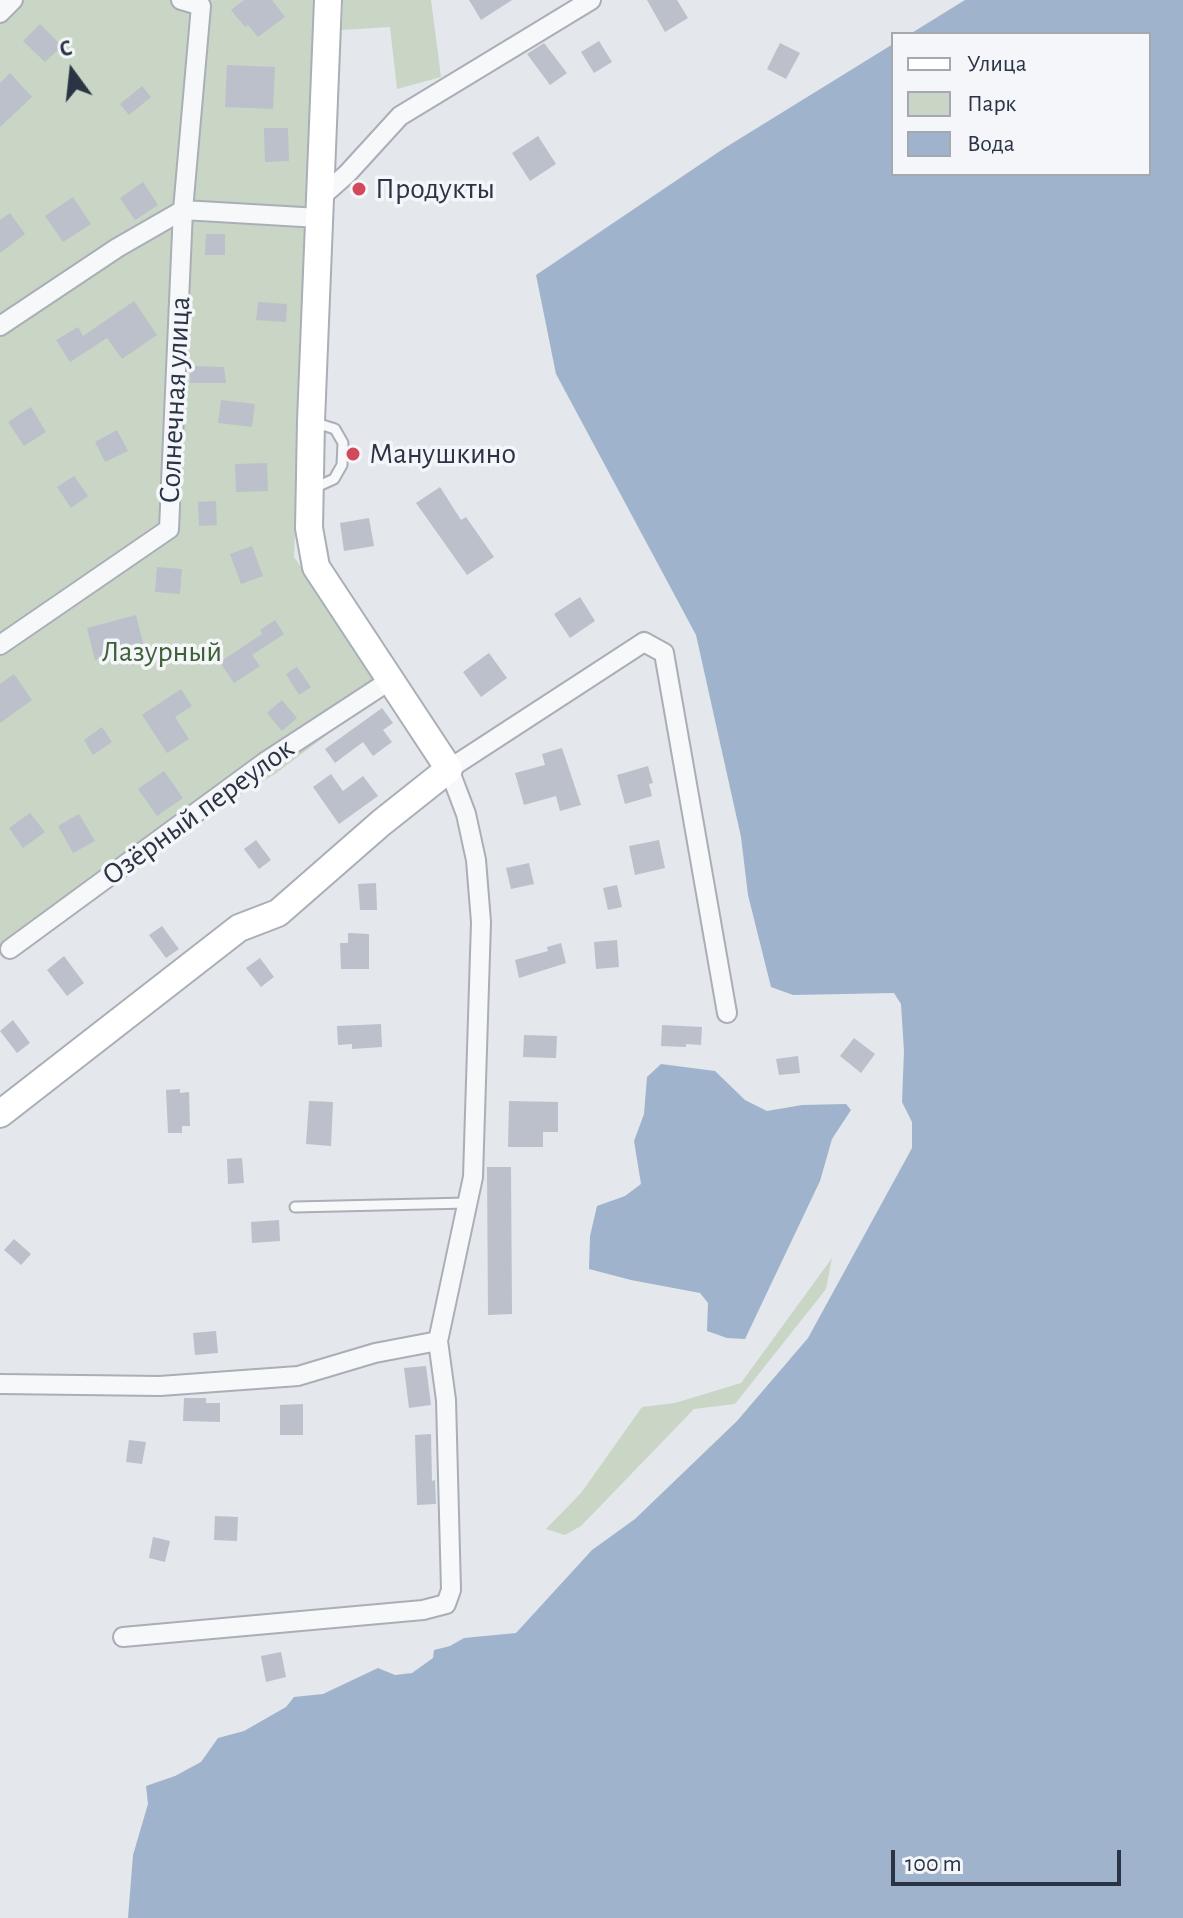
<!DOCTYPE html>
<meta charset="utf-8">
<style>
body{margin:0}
#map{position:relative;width:1183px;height:1918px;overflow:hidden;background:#e4e7ec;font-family:"Alegreya Sans",sans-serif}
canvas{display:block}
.legend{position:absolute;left:891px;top:32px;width:260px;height:144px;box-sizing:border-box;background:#f4f6f9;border:2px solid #a4a8b1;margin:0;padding:10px 14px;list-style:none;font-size:24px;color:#2b3445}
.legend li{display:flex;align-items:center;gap:16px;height:40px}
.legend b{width:40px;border:2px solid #a4a8b1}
.north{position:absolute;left:32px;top:32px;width:80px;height:80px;-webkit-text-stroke:6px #f4f6f9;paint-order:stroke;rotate:345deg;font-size:22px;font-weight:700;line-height:32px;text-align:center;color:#2b3445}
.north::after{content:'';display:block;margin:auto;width:28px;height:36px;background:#2b3445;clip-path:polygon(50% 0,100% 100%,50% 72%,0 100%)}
.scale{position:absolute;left:891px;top:1850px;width:230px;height:36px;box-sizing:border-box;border:4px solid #2b3445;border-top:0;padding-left:10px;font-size:24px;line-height:28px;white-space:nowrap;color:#2b3445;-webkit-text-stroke:6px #f4f6f9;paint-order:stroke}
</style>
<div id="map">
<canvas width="1183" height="1918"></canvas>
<ul class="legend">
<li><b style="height:10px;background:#fff"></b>Улица</li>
<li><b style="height:22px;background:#c9d6c5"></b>Парк</li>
<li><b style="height:22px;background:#9fb4cc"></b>Вода</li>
</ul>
<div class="north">С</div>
<div class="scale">100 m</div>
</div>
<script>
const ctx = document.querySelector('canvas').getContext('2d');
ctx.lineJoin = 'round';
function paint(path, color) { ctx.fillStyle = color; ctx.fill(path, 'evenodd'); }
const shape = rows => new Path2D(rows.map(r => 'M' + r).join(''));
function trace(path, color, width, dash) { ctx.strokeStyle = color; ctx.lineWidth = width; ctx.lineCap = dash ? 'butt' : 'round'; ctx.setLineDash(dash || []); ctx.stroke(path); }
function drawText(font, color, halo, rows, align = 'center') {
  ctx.font = font + ' "Alegreya Sans",sans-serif'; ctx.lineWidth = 7; ctx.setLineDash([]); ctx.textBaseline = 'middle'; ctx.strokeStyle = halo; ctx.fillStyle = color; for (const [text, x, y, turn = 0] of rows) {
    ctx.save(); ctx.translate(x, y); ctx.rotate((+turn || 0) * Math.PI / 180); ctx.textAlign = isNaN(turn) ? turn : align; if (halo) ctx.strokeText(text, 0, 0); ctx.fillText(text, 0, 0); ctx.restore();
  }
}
const green = shape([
 [0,0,320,0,306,231,294,557,386,690,275,774,204,816,0,950],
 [343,0,431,0,441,77,397,89,390,27,342,30],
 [832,1258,826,1289,735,1404,694,1409,581,1526,565,1535,546,1529,581,1493,642,1407,675,1403,741,1383]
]);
const water = shape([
 [965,0,1183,0,1183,1918,128,1918,133,1855,148,1804,146,1786,175,1776,201,1762,218,1738,244,1731,286,1707,294,1697,323,1694,378,1668,395,1675,412,1673,433,1658,434,1650,450,1646,464,1638,516,1633,592,1550,635,1519,737,1421,808,1338,912,1148,912,1122,902,1102,904,1051,901,1004,894,993,793,995,771,987,748,895,741,837,696,635,556,374,536,275,723,149,893,44,893,174,1149,174,1149,34,910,34],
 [661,1064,715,1071,745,1100,767,1111,802,1105,846,1104,851,1110,832,1139,820,1181,745,1339,727,1338,707,1331,708,1303,700,1293,631,1280,589,1269,590,1236,597,1206,625,1196,641,1184,634,1141,644,1114,647,1077]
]);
const building = shape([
 [244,0,272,0,285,17,258,37,248,25,245,27,231,10],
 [469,0,512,0,481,20],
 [647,0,677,0,688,18,665,32],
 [40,24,62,46,45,62,23,41],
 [599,41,612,62,594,73,581,52],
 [544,43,567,73,550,85,527,54],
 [780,43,800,53,786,79,767,69],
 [227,65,275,67,273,109,225,107],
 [10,73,32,97,0,127,0,83],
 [142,86,151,97,129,115,120,104],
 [264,128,288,128,289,161,265,162],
 [538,136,556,164,530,181,512,153],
 [143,182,158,205,135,220,120,198],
 [73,197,91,224,63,242,45,216],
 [10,213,25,234,0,253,0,220],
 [206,234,225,234,225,255,205,255],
 [134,301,157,335,122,359,107,338,70,362,56,340,78,327,83,336],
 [258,302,287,304,286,322,256,320],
 [190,366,224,367,226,383,190,383],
 [221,400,255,404,252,427,218,423],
 [31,407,46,432,24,446,8,422],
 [117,430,128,451,105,462,95,442],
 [267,463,268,491,236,492,235,464],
 [74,476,88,496,71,508,57,487],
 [440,487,461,520,466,517,494,557,467,575,416,503],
 [216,501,217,525,199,526,198,502],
 [369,518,374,546,344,551,340,523],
 [252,546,263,576,241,584,230,554],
 [157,567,182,569,180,594,155,592],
 [580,597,595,621,570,638,554,614],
 [136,615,144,647,95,660,87,628],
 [275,620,284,634,252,655,260,666,234,683,220,662,262,634,260,630],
 [489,653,507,678,481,697,463,672],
 [297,667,311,687,299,695,286,674],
 [14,674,32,700,0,723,0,684],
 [181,689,192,706,175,717,189,739,167,753,142,715],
 [282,700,297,718,282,731,267,713],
 [382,708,393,723,383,730,392,742,373,756,363,742,335,763,325,749],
 [102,727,112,742,93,755,84,740],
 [562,748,581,805,560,811,556,796,524,805,515,773,545,765,542,754],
 [648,766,653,783,649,784,652,796,625,804,617,775],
 [164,771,183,798,157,816,138,789],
 [331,774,343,791,363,776,378,796,339,824,313,787],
 [30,813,45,832,23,848,9,828],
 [79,814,95,841,73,853,58,826],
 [256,840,271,860,259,869,244,849],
 [659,840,665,868,635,875,629,846],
 [529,863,534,884,511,889,506,868],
 [376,883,377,910,360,910,358,884],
 [617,885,622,907,608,910,603,888],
 [162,926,179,949,166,958,149,935],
 [348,933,369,934,369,969,341,969,340,943,348,943],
 [617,940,619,967,596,969,594,942],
 [561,943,566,963,519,978,515,960,548,951,547,947],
 [64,956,84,983,67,996,47,970],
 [260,958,274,977,261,987,246,968],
 [13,1020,30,1043,17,1053,0,1031],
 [381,1024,382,1047,352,1049,352,1044,338,1045,337,1026],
 [662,1025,702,1027,701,1045,686,1044,686,1047,661,1046],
 [524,1035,557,1036,556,1058,523,1057],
 [854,1038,875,1054,861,1073,840,1056],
 [798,1056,800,1073,779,1075,776,1059],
 [180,1089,180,1093,189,1092,190,1126,182,1126,182,1133,168,1133,166,1090],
 [309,1101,333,1102,331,1146,306,1144],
 [509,1101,558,1102,558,1132,543,1132,543,1147,508,1147],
 [242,1158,244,1183,228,1184,227,1159],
 [487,1167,511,1167,512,1314,488,1315],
 [279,1220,280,1241,252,1243,251,1222],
 [14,1239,31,1254,21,1265,4,1250],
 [216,1331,218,1353,195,1355,193,1333],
 [426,1366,431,1405,409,1408,404,1368],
 [184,1398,206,1398,206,1403,220,1403,220,1422,183,1421],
 [303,1404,303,1435,280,1435,280,1405],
 [431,1434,432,1481,435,1480,436,1504,417,1505,415,1435],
 [129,1440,146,1442,142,1464,126,1462],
 [215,1516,238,1517,237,1541,214,1540],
 [153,1537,170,1541,165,1562,149,1558],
 [281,1652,286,1677,266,1682,261,1656]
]);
const lane = shape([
 [312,489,334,479,342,465,343,443,335,429,313,422],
 [295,1207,467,1203]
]);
const street = shape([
 [0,13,13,0],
 [321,197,347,174,400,116,591,0],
 [0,326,117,248,183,210,319,218],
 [0,645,169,529,183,210,201,6,181,0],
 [10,949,265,762,389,681],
 [0,1384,160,1386,298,1376,375,1353,438,1341],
 [123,1637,423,1610,446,1604,451,1590,446,1400,438,1341,473,1177,481,922,476,860,466,814,449,769,644,642,664,653,727,1013]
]);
const secondary = shape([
 [0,1114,239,928,278,913,381,823,449,769,316,567,309,528,311,421,328,0]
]);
const markers = [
 [359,189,8,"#d1495b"],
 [353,454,8,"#d1495b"]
];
const poiNames = [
 ["Продукты",375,189],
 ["Манушкино",369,454]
];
const streetNames = [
 ["Солнечная улица",175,400,-87],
 ["Озёрный переулок",198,812,-36]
];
const parkNames = [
 ["Лазурный",162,652]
];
paint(green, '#c9d6c5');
paint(water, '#9fb4cc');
paint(building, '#bbc0ca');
trace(lane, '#a9aeb7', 13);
trace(street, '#a9aeb7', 22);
trace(secondary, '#a9aeb7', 30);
trace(lane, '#f7f8fa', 9);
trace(street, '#f7f8fa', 18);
trace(secondary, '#fff', 26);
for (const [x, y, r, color] of markers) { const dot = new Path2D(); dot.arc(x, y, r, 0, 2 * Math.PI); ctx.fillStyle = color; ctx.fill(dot); trace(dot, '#f4f6f9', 3); }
drawText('30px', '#2b3445', '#f4f6f9', poiNames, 'left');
drawText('30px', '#2b3445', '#f4f6f9', streetNames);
drawText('30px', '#3f6138', '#f4f6f9', parkNames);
</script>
